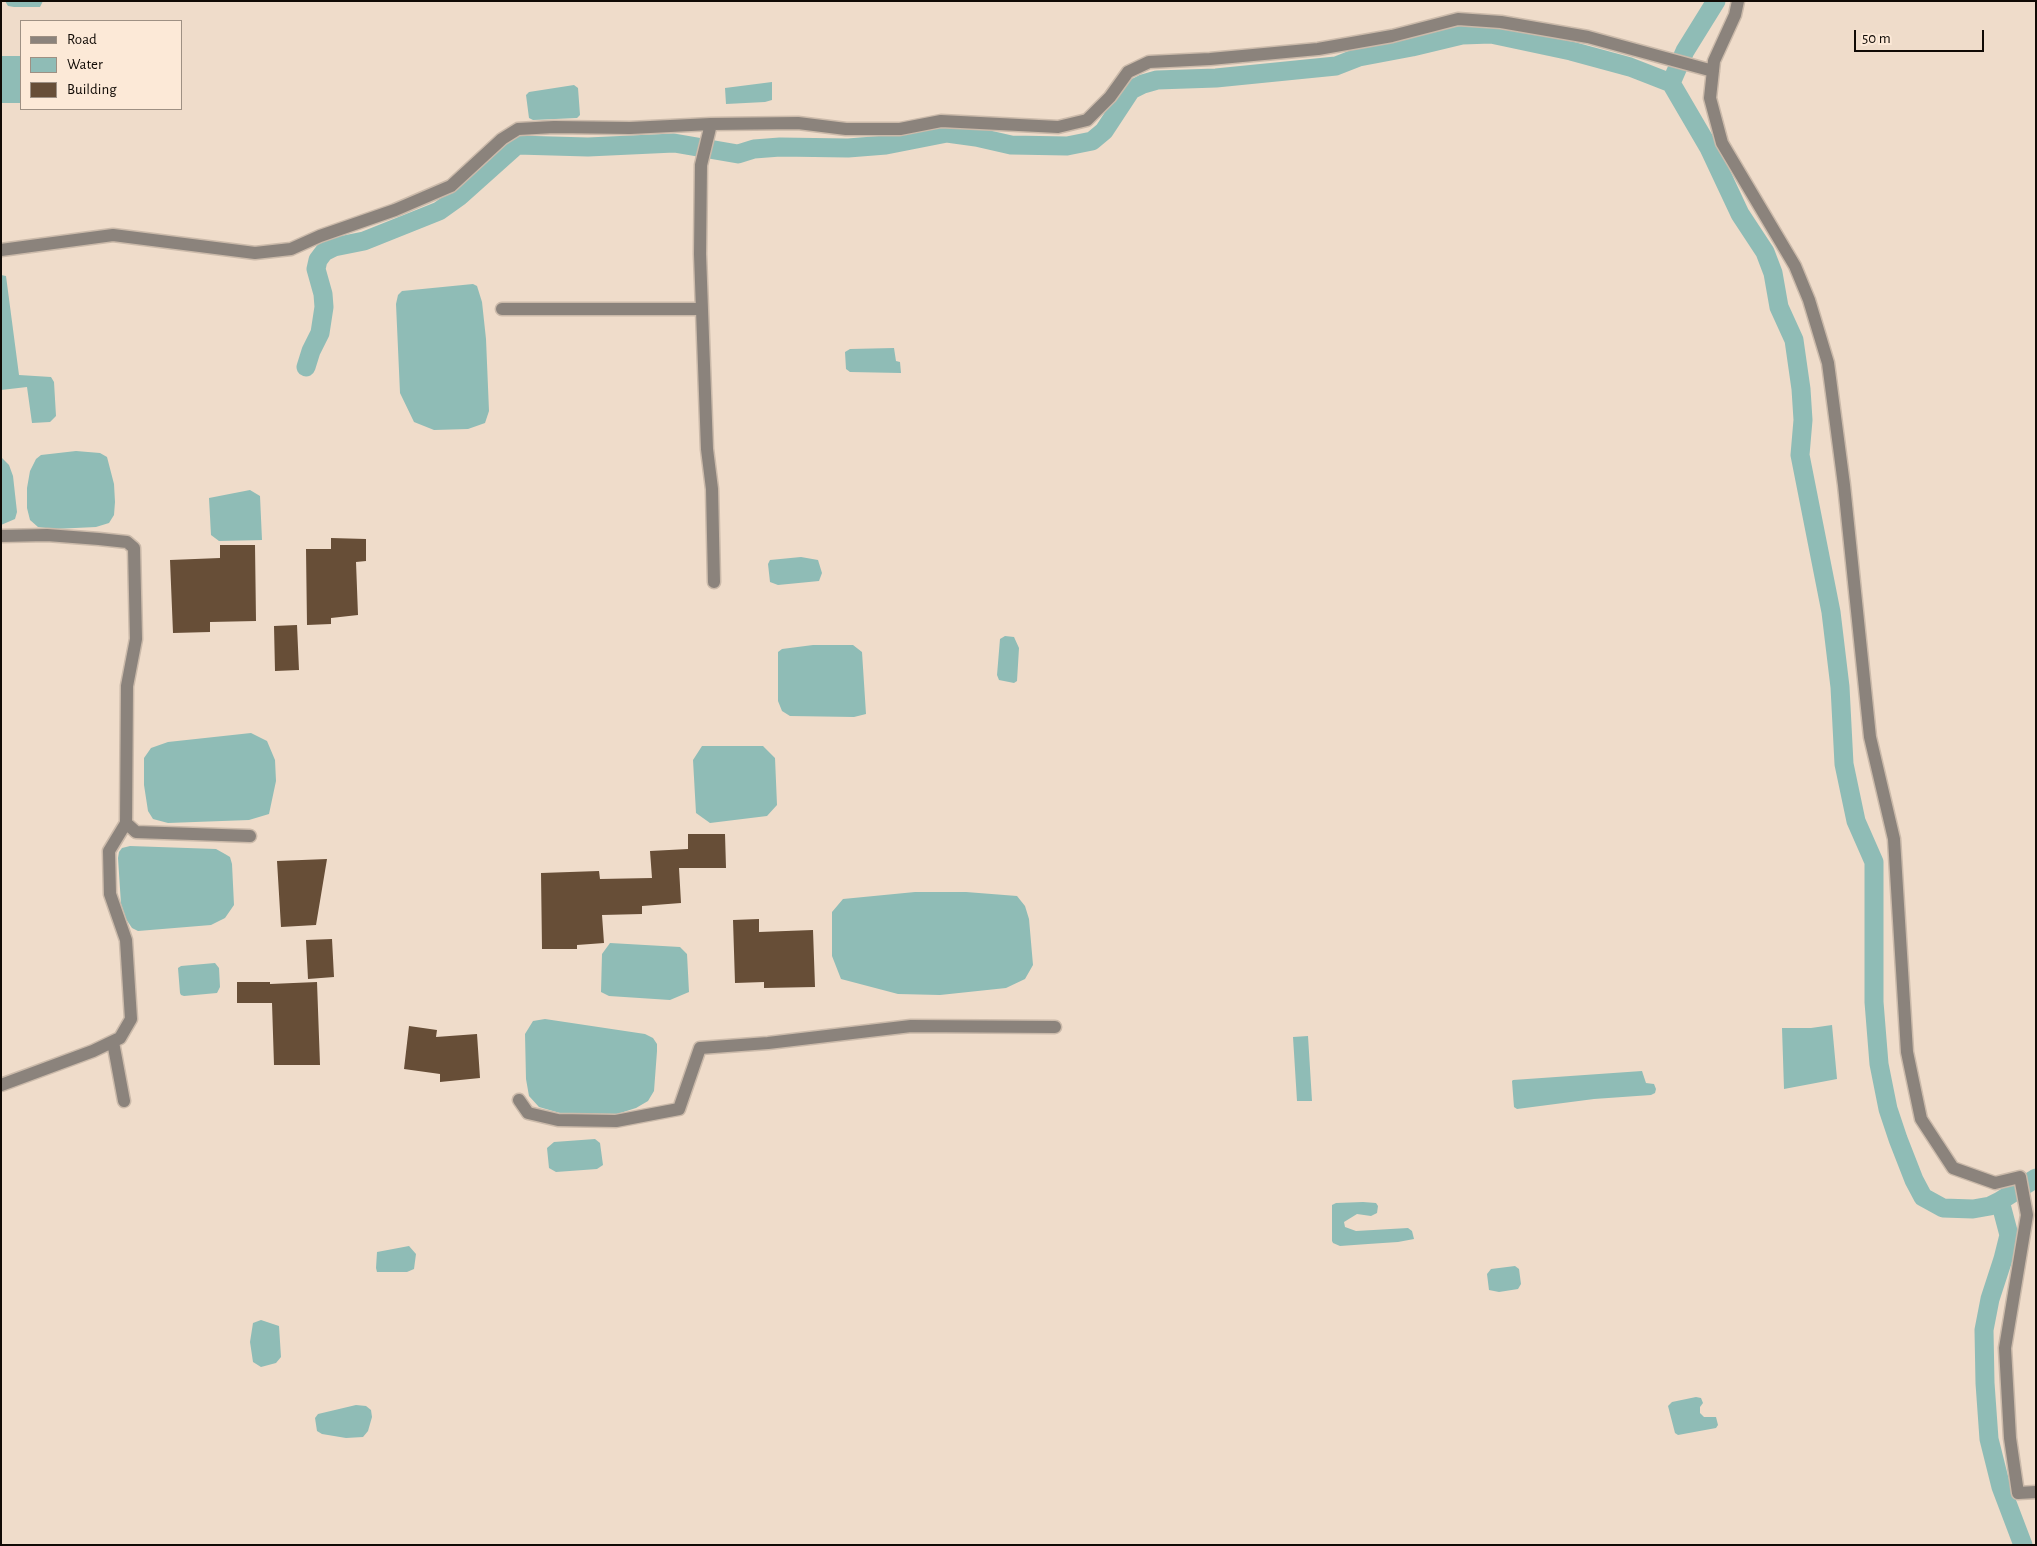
<!DOCTYPE html>
<style>
body{margin:0}
#map{position:relative;width:2037px;height:1546px;overflow:hidden;background:#efdcca;font-family:"Alegreya Sans",sans-serif}
canvas{display:block}
.frame{position:absolute;inset:0;border:2px solid #100a05;pointer-events:none}
.legend{position:absolute;left:20px;top:20px;width:162px;height:90px;box-sizing:border-box;background:#fce9d7;border:1px solid #9e9083;margin:0;padding:6px 9px;list-style:none;font-size:15px;color:#100a05}
.legend li{display:flex;align-items:center;gap:10px;height:25px}
.legend b{width:25px;border:1px solid #9e9083}
.scale{position:absolute;left:1854px;top:30px;width:130px;height:22px;box-sizing:border-box;border:2px solid #100a05;border-top:0;padding-left:6px;font-size:15px;line-height:18px;white-space:nowrap;color:#100a05;-webkit-text-stroke:4px #fce9d7;paint-order:stroke}
</style>
<div id="map">
<canvas width="2037" height="1546"></canvas>
<div class="frame"></div>
<ul class="legend">
<li><b style="height:6px;background:#8b837c"></b>Road</li>
<li><b style="height:14px;background:#8fbcb6"></b>Water</li>
<li><b style="height:14px;background:#674e37"></b>Building</li>
</ul>
<div class="scale">50 m</div>
</div>
<script>
const ctx = document.querySelector('canvas').getContext('2d');
ctx.lineJoin = 'round';
function paint(path, color) { ctx.fillStyle = color; ctx.fill(path, 'evenodd'); }
const shape = rows => new Path2D(rows.map(r => 'M' + r).join(''));
function trace(path, color, width, dash) { ctx.strokeStyle = color; ctx.lineWidth = width; ctx.lineCap = dash ? 'butt' : 'round'; ctx.setLineDash(dash || []); ctx.stroke(path); }
const water = shape([
 [5,1,43,1,40,7,14,7,8,6],
 [1,56,21,56,21,103,1,103],
 [772,82,772,100,765,102,726,104,725,88],
 [574,85,578,88,580,115,577,118,533,120,529,118,526,95,529,92],
 [1,275,6,276,19,375,51,377,54,382,56,416,50,422,32,423,27,387,1,390],
 [473,284,477,286,482,302,486,339,489,411,485,423,468,429,434,430,414,422,400,393,396,304,398,295,402,291],
 [894,348,896,361,900,362,901,373,850,372,846,369,845,352,850,349],
 [76,451,100,453,107,457,114,484,115,502,114,515,109,523,96,527,54,529,38,527,30,520,27,508,27,488,30,471,36,459,41,455],
 [1,457,9,465,13,476,17,512,15,519,1,525],
 [250,490,260,496,262,540,219,541,211,535,209,498],
 [801,557,818,560,822,573,819,581,778,585,770,582,768,564,770,560],
 [1005,636,1014,637,1019,648,1017,681,1014,683,999,680,997,675,1000,639],
 [813,645,853,645,862,652,866,714,854,717,790,716,782,711,778,701,778,652,782,649],
 [251,733,267,741,275,760,276,781,269,814,249,820,168,823,153,819,148,811,144,785,144,758,151,748,168,742],
 [702,746,763,746,775,758,777,805,767,816,710,823,696,813,693,760],
 [130,846,216,849,225,854,230,857,232,864,234,905,225,918,211,925,138,931,132,928,126,919,121,904,118,858,119,852,122,848],
 [915,892,966,892,1017,896,1025,906,1029,919,1033,965,1025,979,1006,988,940,995,898,994,841,979,832,956,832,912,843,899],
 [610,943,680,947,687,954,689,992,670,1000,609,996,601,992,602,954],
 [215,963,219,968,220,987,217,993,184,996,181,995,180,993,178,968,181,966],
 [545,1019,645,1034,653,1038,657,1044,657,1051,654,1091,648,1101,636,1108,617,1114,560,1113,539,1107,529,1096,526,1079,525,1034,533,1021],
 [1832,1025,1837,1079,1784,1089,1782,1028,1811,1028],
 [1308,1036,1312,1101,1297,1101,1293,1037],
 [1642,1071,1646,1083,1654,1084,1656,1089,1655,1093,1651,1095,1594,1099,1517,1109,1514,1107,1512,1081,1513,1080],
 [595,1139,600,1143,603,1165,597,1169,556,1172,549,1168,547,1148,554,1142],
 [1363,1202,1376,1203,1378,1206,1377,1213,1371,1216,1357,1214,1344,1222,1345,1227,1356,1231,1408,1228,1412,1231,1414,1239,1398,1242,1368,1244,1340,1246,1333,1243,1332,1241,1332,1205,1336,1203],
 [409,1246,416,1254,414,1269,407,1272,377,1272,376,1268,377,1252],
 [1515,1266,1519,1269,1521,1284,1518,1289,1499,1292,1489,1290,1487,1274,1491,1269],
 [261,1320,279,1326,281,1357,276,1363,261,1367,253,1362,250,1342,253,1323],
 [1696,1397,1701,1398,1703,1403,1700,1407,1700,1413,1704,1417,1716,1417,1718,1425,1716,1428,1678,1435,1675,1433,1668,1406,1672,1402],
 [356,1405,366,1406,371,1410,372,1417,368,1431,363,1437,346,1438,322,1434,317,1431,315,1418,318,1414]
]);
const canal = shape([
 [1671,83,1685,51,1716,1],
 [306,367,311,351,320,333,324,307,323,294,316,269,318,260,324,252,334,247,364,241,439,211,460,196,517,145,588,147,674,143,738,154,754,149,780,147,848,148,886,145,947,133,976,137,1011,145,1067,146,1092,141,1104,131,1131,90,1143,84,1157,80,1216,78,1336,66,1359,57,1412,47,1462,35,1491,34,1571,51,1630,67,1671,83,1709,148,1740,214,1765,252,1773,273,1779,307,1794,340,1801,389,1803,420,1800,455,1831,612,1840,687,1844,764,1856,821,1874,862,1874,1002,1879,1064,1888,1109,1898,1139,1914,1180,1923,1197,1943,1208,1973,1209,1990,1206,2000,1201,2036,1178],
 [2000,1201,2009,1235,2003,1259,1990,1299,1984,1330,1985,1383,1989,1439,2001,1487,2023,1545]
]);
const building = shape([
 [331,538,366,539,366,561,356,562,358,615,331,618,331,624,307,625,306,549,331,549],
 [220,545,255,545,256,621,210,622,210,632,173,633,170,560,220,558],
 [297,625,299,670,275,671,274,626],
 [688,834,725,834,726,868,679,868,681,903,642,906,642,914,602,915,604,943,577,945,577,949,542,949,541,873,599,871,600,879,652,878,650,851,688,849],
 [327,859,316,925,281,927,277,861],
 [759,919,759,932,813,930,815,987,764,988,764,982,735,983,733,920],
 [332,939,334,977,308,979,306,940],
 [237,982,270,982,270,984,317,982,320,1065,274,1065,272,1003,237,1003],
 [409,1026,437,1030,436,1037,477,1034,480,1078,440,1082,440,1074,404,1069]
]);
const street = shape([
 [1738,1,1735,15,1714,61,1710,98,1722,143,1795,266,1809,300,1828,363,1844,485,1870,737,1894,839,1907,1052,1921,1119,1953,1168,1995,1183,2020,1177,2027,1215,2005,1348,2010,1438,2018,1493,2036,1492],
 [1,250,113,235,255,253,291,249,320,236,395,210,451,186,502,139,518,129,554,127,630,128,711,124],
 [502,309,702,309],
 [1,536,47,535,99,539,127,542,134,548,136,639,127,686,126,823,136,832,250,836],
 [714,582,712,489,707,449,700,254,701,165,711,124,798,123,846,129,900,129,941,121,1058,127,1087,120,1110,97,1128,72,1149,62,1210,59,1318,49,1392,36,1458,19,1501,22,1588,37,1713,71],
 [113,1042,124,1101],
 [1,1085,93,1051,120,1038,131,1019,126,940,110,894,109,851,126,823],
 [519,1100,528,1113,558,1120,616,1121,679,1109,700,1048,768,1043,911,1026,1055,1027]
]);
paint(water, '#8fbcb6');
trace(canal, '#8fbcb6', 19);
paint(building, '#674e37');
trace(street, '#cbbaaa', 15);
trace(street, '#8b837c', 12);
</script>
